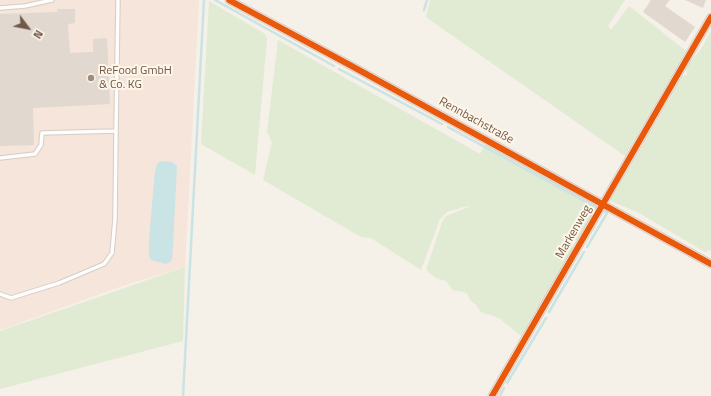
<!DOCTYPE html>
<meta charset="utf-8">
<style>
body{margin:0}
#map{position:relative;width:711px;height:396px;overflow:hidden;background:#f5f0e8;font-family:"Titillium Web",sans-serif}
canvas{display:block}
.north{position:absolute;left:8px;top:8px;width:40px;height:40px;-webkit-text-stroke:3px #fef6e8;paint-order:stroke;rotate:122deg;font-size:11px;font-weight:700;line-height:16px;text-align:center;color:#71584a}
.north::after{content:'';display:block;margin:auto;width:14px;height:18px;background:#71584a;clip-path:polygon(50% 0,100% 100%,50% 72%,0 100%)}
</style>
<div id="map">
<canvas width="711" height="396"></canvas>
<div class="north">N</div>
</div>
<script>
const ctx = document.querySelector('canvas').getContext('2d');
ctx.lineJoin = 'round';
function paint(path, color) { ctx.fillStyle = color; ctx.fill(path, 'evenodd'); }
const shape = rows => new Path2D(rows.map(r => 'M' + r).join(''));
function trace(path, color, width, dash) { ctx.strokeStyle = color; ctx.lineWidth = width; ctx.lineCap = dash ? 'butt' : 'round'; ctx.setLineDash(dash || []); ctx.stroke(path); }
function drawText(font, color, halo, rows, align = 'center') {
  ctx.font = font + ' "Titillium Web",sans-serif'; ctx.lineWidth = 4; ctx.setLineDash([]); ctx.textBaseline = 'middle'; ctx.strokeStyle = halo; ctx.fillStyle = color; for (const [text, x, y, turn = 0] of rows) {
    ctx.save(); ctx.translate(x, y); ctx.rotate((+turn || 0) * Math.PI / 180); ctx.textAlign = isNaN(turn) ? turn : align; if (halo) ctx.strokeText(text, 0, 0); ctx.fillText(text, 0, 0); ctx.restore();
  }
}
const commercial = shape([
 [0,0,199,0,185,267,125,285,0,330]
]);
const green = shape([
 [430,0,625,0,608,26,611,30,629,6,686,51,625,156,427,18,426,16],
 [209,1,265,34,267,39,255,175,201,144],
 [711,31,711,250,705,252,641,214,611,201,611,199,682,76,687,75,686,66,701,49],
 [278,40,480,154,486,144,597,204,598,207,579,241,573,239,572,251,522,337,500,319,492,315,482,313,476,305,470,300,467,293,453,290,446,281,436,278,426,270,442,222,446,216,471,206,467,206,447,212,440,219,421,270,371,238,361,237,263,180,272,142,267,132],
 [185,267,183,341,0,389,0,331]
]);
const water = shape([
 [161,161,172,162,177,166,173,247,172,259,170,262,166,264,151,260,149,256,149,239,155,171,157,164]
]);
const stream = shape([
 [215,0,334,66],
 [424,10,427,0],
 [339,69,442,124],
 [448,127,597,208],
 [587,247,607,213,605,212],
 [549,312,584,252],
 [507,383,546,318],
 [183,396,204,0],
 [500,396,504,388]
]);
const building = shape([
 [651,0,670,0,665,6,695,27,685,42,643,12],
 [685,0,706,0,703,8],
 [57,9,75,9,75,23,68,24,70,53,93,52,93,39,107,38,110,104,33,108,34,145,0,146,0,14,57,12]
]);
const lane = shape([
 [0,8,25,6,52,0],
 [0,158,35,154,41,145,42,133,116,131,118,0],
 [0,294,11,298,59,283,104,264,112,253,115,219,116,131]
]);
const street = shape([
 [229,0,348,64,711,264],
 [492,396,711,17]
]);
const cycleway = shape([
 [229,0,348,64,711,264],
 [492,396,711,17]
]);
const markers = [
 [91,78,4,"#9f8d81"]
];
const poiNames = [
 ["ReFood GmbH",99,71],
 ["& Co. KG",99,85]
];
const streetNames = [
 ["Rennbachstraße",476,121,29],
 ["Markenweg",574,232,-60]
];
paint(commercial, '#f5e5db');
paint(green, '#e1ebd3');
paint(water, '#cae3e4');
trace(stream, '#cae3e4', 2.5);
paint(building, '#e1d8d0');
trace(lane, '#d4cdc7', 5.5);
trace(street, '#d4cdc7', 9);
trace(lane, '#fefdfc', 3.5);
trace(street, '#fefdfc', 7);
trace(cycleway, '#e8590c', 6);
for (const [x, y, r, color] of markers) { const dot = new Path2D(); dot.arc(x, y, r, 0, 2 * Math.PI); ctx.fillStyle = color; ctx.fill(dot); trace(dot, '#fef6e8', 1.5); }
drawText('12px', '#71584a', '#fef6e8', poiNames, 'left');
drawText('12px', '#71584a', '#fef6e8', streetNames);
</script>
